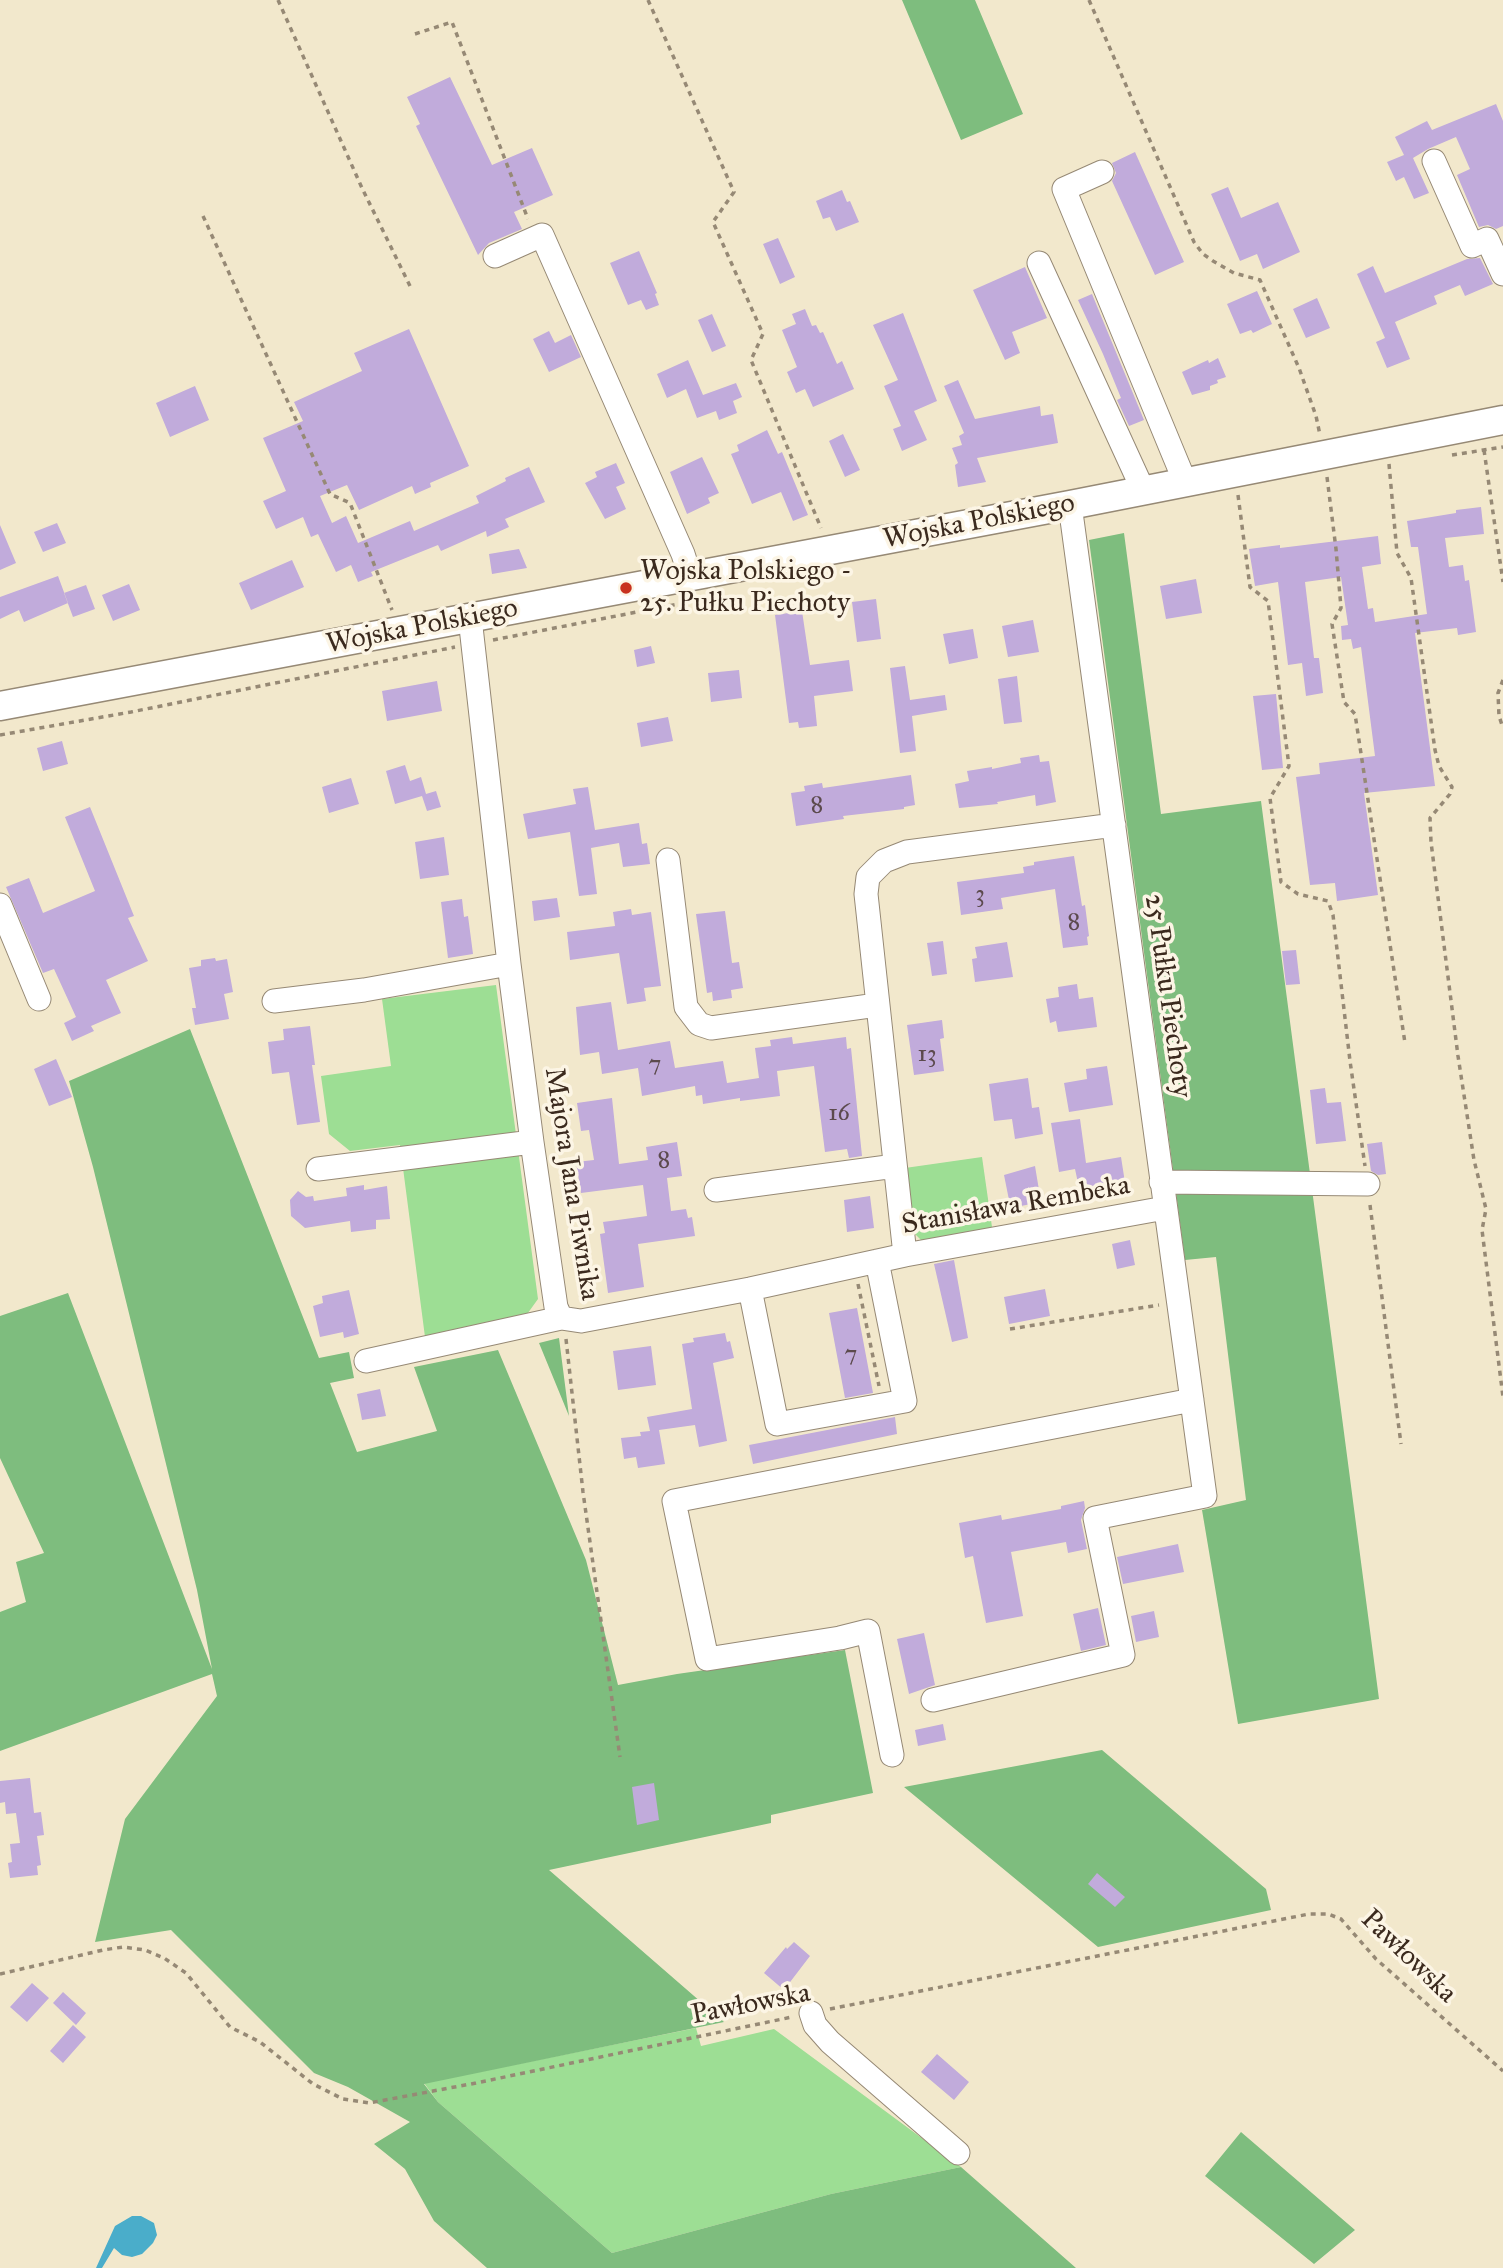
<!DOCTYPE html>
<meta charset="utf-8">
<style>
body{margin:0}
canvas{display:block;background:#f2e8cc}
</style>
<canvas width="1503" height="2268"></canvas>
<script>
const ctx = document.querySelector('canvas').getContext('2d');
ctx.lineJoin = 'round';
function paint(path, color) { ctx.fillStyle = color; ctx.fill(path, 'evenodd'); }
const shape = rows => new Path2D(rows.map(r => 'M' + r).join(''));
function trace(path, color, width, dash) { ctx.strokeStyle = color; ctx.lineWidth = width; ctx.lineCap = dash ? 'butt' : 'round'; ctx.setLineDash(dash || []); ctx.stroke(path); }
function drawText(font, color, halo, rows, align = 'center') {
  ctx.font = font + ' "IM FELL Great Primer",serif'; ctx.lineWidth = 7; ctx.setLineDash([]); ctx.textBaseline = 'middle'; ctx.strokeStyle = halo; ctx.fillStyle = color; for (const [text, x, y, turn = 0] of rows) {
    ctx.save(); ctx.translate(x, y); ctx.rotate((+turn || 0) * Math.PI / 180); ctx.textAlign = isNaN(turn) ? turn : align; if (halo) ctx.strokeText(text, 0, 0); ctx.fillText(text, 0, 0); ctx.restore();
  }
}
const green = shape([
 [496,985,538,1299,525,1317,425,1337,400,1145,350,1151,329,1134,321,1076,391,1066,382,999],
 [982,1157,993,1234,923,1242,915,1234,911,1225,905,1168],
 [696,2028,701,2046,774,2029,961,2167,831,2194,612,2253,438,2102,424,2083]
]);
const forest = shape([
 [902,0,975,0,1023,114,961,140],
 [1124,533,1161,814,1261,801,1379,1699,1238,1724,1202,1510,1246,1500,1216,1257,1185,1260,1089,540],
 [190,1029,319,1358,349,1352,354,1378,330,1383,357,1452,437,1431,414,1367,498,1350,586,1560,618,1685,677,1674,845,1650,873,1793,771,1815,771,1823,549,1870,724,2022,424,2084,438,2102,612,2253,831,2194,961,2167,1076,2268,487,2268,434,2221,405,2169,374,2144,410,2122,348,2087,314,2073,171,1930,95,1942,125,1819,217,1696,212,1674,0,1751,0,1612,26,1602,16,1562,44,1553,0,1458,0,1316,68,1293,212,1669,197,1590,93,1167,69,1081],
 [559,1338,569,1416,539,1343],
 [1102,1750,1266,1889,1271,1910,1098,1947,904,1787],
 [1241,2132,1355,2230,1314,2264,1205,2176]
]);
const water = shape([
 [132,2216,141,2216,154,2223,157,2235,153,2243,142,2254,132,2257,122,2255,114,2248,102,2268,96,2268,115,2226]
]);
const building = shape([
 [450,77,492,165,532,148,553,195,514,212,522,229,489,243,478,255,416,126,420,124,407,97],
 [1496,104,1503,121,1503,226,1496,229,1488,225,1479,227,1457,175,1470,169,1456,137,1428,149,1413,158,1429,193,1414,199,1404,177,1396,181,1387,162,1404,155,1395,137,1427,121,1432,130],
 [1135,152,1184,262,1155,275,1112,181,1116,173,1112,163],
 [1228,187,1241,218,1278,202,1300,252,1263,269,1257,254,1240,261,1211,194],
 [842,190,847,202,850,201,859,222,836,231,830,217,823,219,816,201],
 [778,238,795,277,780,284,763,244],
 [639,251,657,293,655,294,659,305,646,310,641,300,628,305,610,263],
 [1480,258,1493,284,1465,296,1460,285,1434,296,1437,304,1395,322,1410,359,1387,368,1376,342,1385,338,1357,274,1373,266,1385,293,1467,259],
 [1025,267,1047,318,1012,332,1020,353,1005,360,973,290],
 [1257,291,1272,324,1253,333,1251,330,1240,334,1227,304],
 [1092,294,1144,420,1129,426,1117,400,1121,398,1103,354,1078,300],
 [1317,298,1330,328,1306,338,1293,309],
 [805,309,812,326,816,325,820,333,823,332,837,364,842,361,854,389,813,407,805,389,796,393,787,372,797,367,782,330,796,324,792,314],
 [903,313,937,401,914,411,927,440,902,451,893,429,901,426,884,386,898,380,873,325],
 [712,314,726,346,712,352,698,320],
 [409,329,469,466,430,483,431,487,415,494,412,486,359,510,347,485,320,496,332,523,346,516,358,543,410,521,414,531,479,503,476,496,506,481,505,478,529,467,545,502,505,519,509,527,487,537,486,531,441,551,438,545,371,572,373,576,358,582,351,565,336,572,318,534,311,537,303,517,276,529,263,501,286,491,263,438,303,421,294,402,362,371,354,353],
 [549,331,555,343,571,335,581,357,549,372,533,339],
 [1218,358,1226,377,1217,380,1218,383,1210,386,1210,390,1192,395,1182,372,1208,360,1209,363],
 [688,360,703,395,736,383,742,397,733,401,737,413,719,420,716,411,697,418,686,389,667,398,657,374],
 [958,380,975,419,1040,406,1041,416,1053,414,1058,443,977,458,986,482,958,487,955,465,958,463,952,448,962,445,959,436,964,433,944,386],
 [195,386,209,420,170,437,156,403],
 [767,430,778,454,782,452,808,515,793,521,781,492,752,504,731,454,739,451,737,445],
 [843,434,860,470,845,477,829,441],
 [702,457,719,493,708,498,710,503,687,514,670,472],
 [616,463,625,483,616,487,626,509,605,519,585,483,597,477,595,472],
 [1481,507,1484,534,1445,538,1449,567,1463,565,1465,581,1469,580,1476,632,1458,635,1457,628,1415,633,1435,786,1364,793,1378,895,1337,901,1335,883,1310,885,1296,777,1320,774,1319,763,1375,756,1361,647,1353,649,1351,639,1342,640,1341,626,1348,625,1341,577,1305,582,1314,658,1319,658,1323,693,1306,696,1302,663,1288,665,1278,582,1255,586,1249,549,1280,545,1280,548,1378,536,1381,564,1362,567,1368,609,1373,608,1375,622,1427,614,1418,547,1411,547,1407,521,1456,513,1456,510],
 [57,523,66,543,43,552,34,532],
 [0,525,16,563,0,570],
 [519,549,527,568,492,574,489,554],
 [292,560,304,587,251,610,239,583],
 [58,576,68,603,24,622,19,610,0,619,0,597],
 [1196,579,1202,613,1166,619,1160,586],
 [129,584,140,610,113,621,102,595],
 [86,585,95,609,73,617,64,593],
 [876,599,881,639,857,642,852,602],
 [802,611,810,665,849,660,853,691,814,696,817,726,799,728,798,722,789,723,775,615],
 [1033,620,1039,652,1008,657,1002,626],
 [973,629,978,658,949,664,943,634],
 [651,646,655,663,637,667,634,650],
 [905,666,910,700,945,695,947,710,912,716,916,751,900,753,890,668],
 [739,670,742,698,711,702,708,673],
 [1017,676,1022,722,1004,724,998,679],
 [437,681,442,711,387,721,382,691],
 [1276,694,1283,768,1262,770,1253,696],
 [668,717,673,741,641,747,637,723],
 [62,741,68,764,43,771,37,748],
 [1039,755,1040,762,1049,761,1056,802,1036,806,1035,795,997,802,998,804,959,808,955,784,969,781,967,771,992,767,992,769,1021,763,1020,758],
 [405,765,410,781,421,777,426,794,436,791,441,807,427,811,422,796,395,804,386,771],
 [911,775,915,805,904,807,904,809,843,816,844,819,796,826,791,793,805,791,804,786,822,783,823,788],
 [351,778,359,804,329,813,322,787],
 [588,787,595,830,639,823,642,844,647,843,650,864,623,867,619,843,591,848,597,894,579,896,570,832,528,839,523,814,576,804,573,789],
 [90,807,134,916,128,918,148,961,106,980,121,1013,91,1026,94,1031,72,1041,64,1023,76,1017,54,969,43,973,6,887,29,878,43,913,95,891,65,817],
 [444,837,449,875,420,879,415,842],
 [1074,856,1082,906,1085,905,1089,936,1087,937,1088,945,1063,948,1055,889,1001,898,1003,909,961,915,957,882,1024,873,1023,867,1034,865,1034,862],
 [557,898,560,917,534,921,532,901],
 [462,899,464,917,468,916,473,954,448,958,441,902],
 [631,909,632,915,651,912,661,986,644,988,646,1001,627,1004,619,953,570,960,567,932,615,926,613,912],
 [725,911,732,963,739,962,743,988,731,990,732,998,713,1001,712,992,707,993,696,914],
 [943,941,947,974,932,976,927,943],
 [1007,942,1013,977,975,982,972,959,977,958,975,947],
 [1296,950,1300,984,1286,985,1282,951],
 [215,958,216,961,227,959,233,992,224,994,229,1019,195,1025,192,1008,196,1008,189,968,201,966,201,960],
 [1077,984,1079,999,1093,997,1097,1027,1058,1032,1056,1021,1050,1023,1046,999,1059,997,1058,987],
 [611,1002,618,1050,670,1041,675,1068,723,1061,727,1083,759,1078,755,1048,771,1046,770,1040,792,1037,793,1044,846,1037,847,1049,851,1048,862,1156,849,1158,847,1149,825,1152,814,1066,777,1071,780,1096,740,1101,740,1098,703,1104,702,1095,696,1096,695,1086,642,1096,638,1068,602,1074,599,1052,580,1055,576,1007],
 [942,1020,944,1038,940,1039,944,1071,914,1075,907,1025],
 [310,1026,315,1065,312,1065,320,1122,297,1125,289,1072,272,1074,268,1042,284,1040,283,1029],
 [56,1059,72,1097,49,1106,34,1069],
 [1107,1066,1113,1105,1069,1112,1064,1083,1087,1079,1086,1069],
 [1028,1078,1032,1108,1039,1107,1043,1134,1015,1139,1012,1119,994,1121,989,1084],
 [1325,1088,1327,1103,1341,1102,1346,1141,1316,1144,1310,1090],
 [612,1098,619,1164,648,1160,646,1147,677,1142,682,1176,667,1178,671,1211,686,1209,688,1218,692,1217,695,1236,638,1244,644,1287,608,1293,600,1234,605,1233,603,1222,647,1216,643,1185,581,1193,576,1162,594,1160,589,1130,581,1131,577,1103],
 [1080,1119,1086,1163,1121,1157,1126,1189,1081,1197,1075,1169,1059,1172,1051,1123],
 [1382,1142,1386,1174,1378,1175,1371,1171,1367,1144],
 [1035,1166,1041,1202,1021,1206,1021,1202,1010,1205,1004,1175],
 [364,1185,364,1190,387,1186,390,1219,376,1220,376,1229,351,1232,350,1221,305,1228,291,1216,290,1200,298,1191,306,1197,313,1196,314,1201,347,1196,346,1188],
 [870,1196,874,1228,847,1232,844,1200],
 [1130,1240,1135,1265,1117,1269,1112,1244],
 [954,1260,968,1338,952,1342,934,1264],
 [1045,1289,1050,1316,1009,1324,1004,1297],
 [349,1290,359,1334,344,1338,343,1332,320,1337,313,1306,323,1303,322,1296],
 [857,1308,873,1393,845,1398,829,1313],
 [725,1333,727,1342,730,1341,734,1358,713,1363,727,1441,699,1447,695,1425,659,1430,665,1464,638,1468,636,1457,624,1459,621,1438,641,1436,640,1432,650,1431,647,1417,692,1409,682,1344,694,1342,693,1338],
 [651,1346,656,1385,618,1390,613,1351],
 [380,1389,386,1416,362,1420,357,1394],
 [895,1417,897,1434,753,1464,749,1445],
 [1084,1501,1085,1508,1081,1520,1087,1549,1068,1553,1066,1542,1011,1552,1023,1616,986,1623,973,1556,965,1558,959,1523,1001,1515,1002,1520,1061,1509,1061,1506],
 [1178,1544,1184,1572,1123,1584,1117,1557],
 [1098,1608,1106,1645,1081,1651,1073,1614],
 [1154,1611,1159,1637,1136,1642,1131,1616],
 [924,1633,935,1685,909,1694,897,1639],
 [943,1724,946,1740,918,1746,915,1730],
 [30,1778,34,1813,41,1812,44,1835,37,1836,41,1865,37,1866,38,1875,10,1878,8,1863,12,1862,10,1844,20,1843,16,1813,6,1814,5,1802,0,1803,0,1781],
 [654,1783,659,1820,637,1825,632,1787],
 [1097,1873,1125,1897,1115,1907,1088,1884],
 [794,1942,810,1956,784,1990,764,1973,786,1947,787,1949],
 [32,1983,49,1998,27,2022,10,2007],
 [63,1992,86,2013,76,2025,53,2003],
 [73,2025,86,2037,63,2063,50,2051],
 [937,2054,969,2082,954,2100,921,2072]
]);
const path = shape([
 [278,0,362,188,411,288],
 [648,0,734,192,713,222,763,334,751,360,821,528],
 [1089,0,1194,242,1203,254,1213,261,1234,273,1260,280,1299,368,1316,416,1320,435],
 [415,34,452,22,528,219],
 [203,216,330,494,350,503,392,610],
 [1484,450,1503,582],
 [1452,455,1503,447],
 [1389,464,1397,553,1411,578,1435,750,1439,766,1452,787,1450,794,1430,818,1431,842,1458,1056,1474,1160,1486,1209,1482,1230,1503,1397],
 [1327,477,1336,549,1341,608,1332,624,1344,702,1355,714,1405,1043],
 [1238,495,1250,587,1268,601,1289,766,1270,798,1281,882,1298,894,1328,901,1333,915,1350,1061,1365,1166],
 [493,640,678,604],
 [1503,680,1498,693,1499,716,1503,728],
 [0,735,131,712,455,647],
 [1370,1205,1401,1444],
 [858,1284,879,1386],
 [1010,1329,1159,1305],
 [566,1339,583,1492,620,1757],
 [0,1974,103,1950,123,1947,145,1950,164,1958,186,1973,230,2027,260,2042,313,2084,343,2099,369,2103,476,2083,792,2017],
 [830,2009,1309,1914,1328,1914,1341,1919,1376,1959,1503,2071]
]);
const minor = shape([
 [1434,161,1472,246,1487,239,1503,274],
 [1102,172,1064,189,1185,482],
 [495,256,542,235,683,554,690,576],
 [1039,263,1143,490],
 [470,618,509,964,532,1142,556,1307,561,1318],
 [668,860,686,1007,699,1024,711,1028,877,1005],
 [0,905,39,999],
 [274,1001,364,990,509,964],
 [318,1169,532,1142],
 [1161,1182,1368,1184],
 [716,1190,895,1166],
 [905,1255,866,894,868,877,884,861,907,852,1114,825],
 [750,1289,777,1424,905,1401,877,1261],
 [366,1361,561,1318,581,1321,750,1289,905,1255,1165,1208],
 [933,1700,1123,1655,1095,1518,1205,1496,1070,505],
 [892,1755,868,1631,840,1638,707,1659,674,1501,1192,1400],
 [811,2013,815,2025,830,2042,958,2153]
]);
const major = shape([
 [0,706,1070,505,1503,420]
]);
const markers = [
 [626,588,7,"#c8321e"]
];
const numberNames = [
 ["8",817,806],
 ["3",980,895],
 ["8",1074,923],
 ["13",927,1055],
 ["7",655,1065],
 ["16",839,1114],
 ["8",664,1161],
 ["7",851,1355]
];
const streetNames = [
 ["Wojska Polskiego",979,522,-11],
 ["Wojska Polskiego",422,627,-11],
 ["25 Pułku Piechoty",1167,996,82],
 ["Majora Jana Piwnika",571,1184,81],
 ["Stanisława Rembeka",1016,1206,-10],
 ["Pawłowska",1408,1957,44],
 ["Pawłowska",751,2005,-11]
];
const poiNames = [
 ["Wojska Polskiego -",640,572],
 ["25. Pułku Piechoty",640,604]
];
paint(green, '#9dde94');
paint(forest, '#7ebd7e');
paint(water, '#4aadca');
paint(building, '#c1abdb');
trace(minor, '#968975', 25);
trace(major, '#968975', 31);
trace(path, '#968975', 3.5, [5, 5]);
trace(minor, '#fff', 23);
trace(major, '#fff', 28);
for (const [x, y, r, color] of markers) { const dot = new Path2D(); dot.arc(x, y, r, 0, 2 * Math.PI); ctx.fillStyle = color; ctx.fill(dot); trace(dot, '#fcf5e5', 2.5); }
drawText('24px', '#5c4a4d', null, numberNames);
drawText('28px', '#3b2a1e', '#fcf5e5', streetNames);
drawText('28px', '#3b2a1e', '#fcf5e5', poiNames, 'left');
</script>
